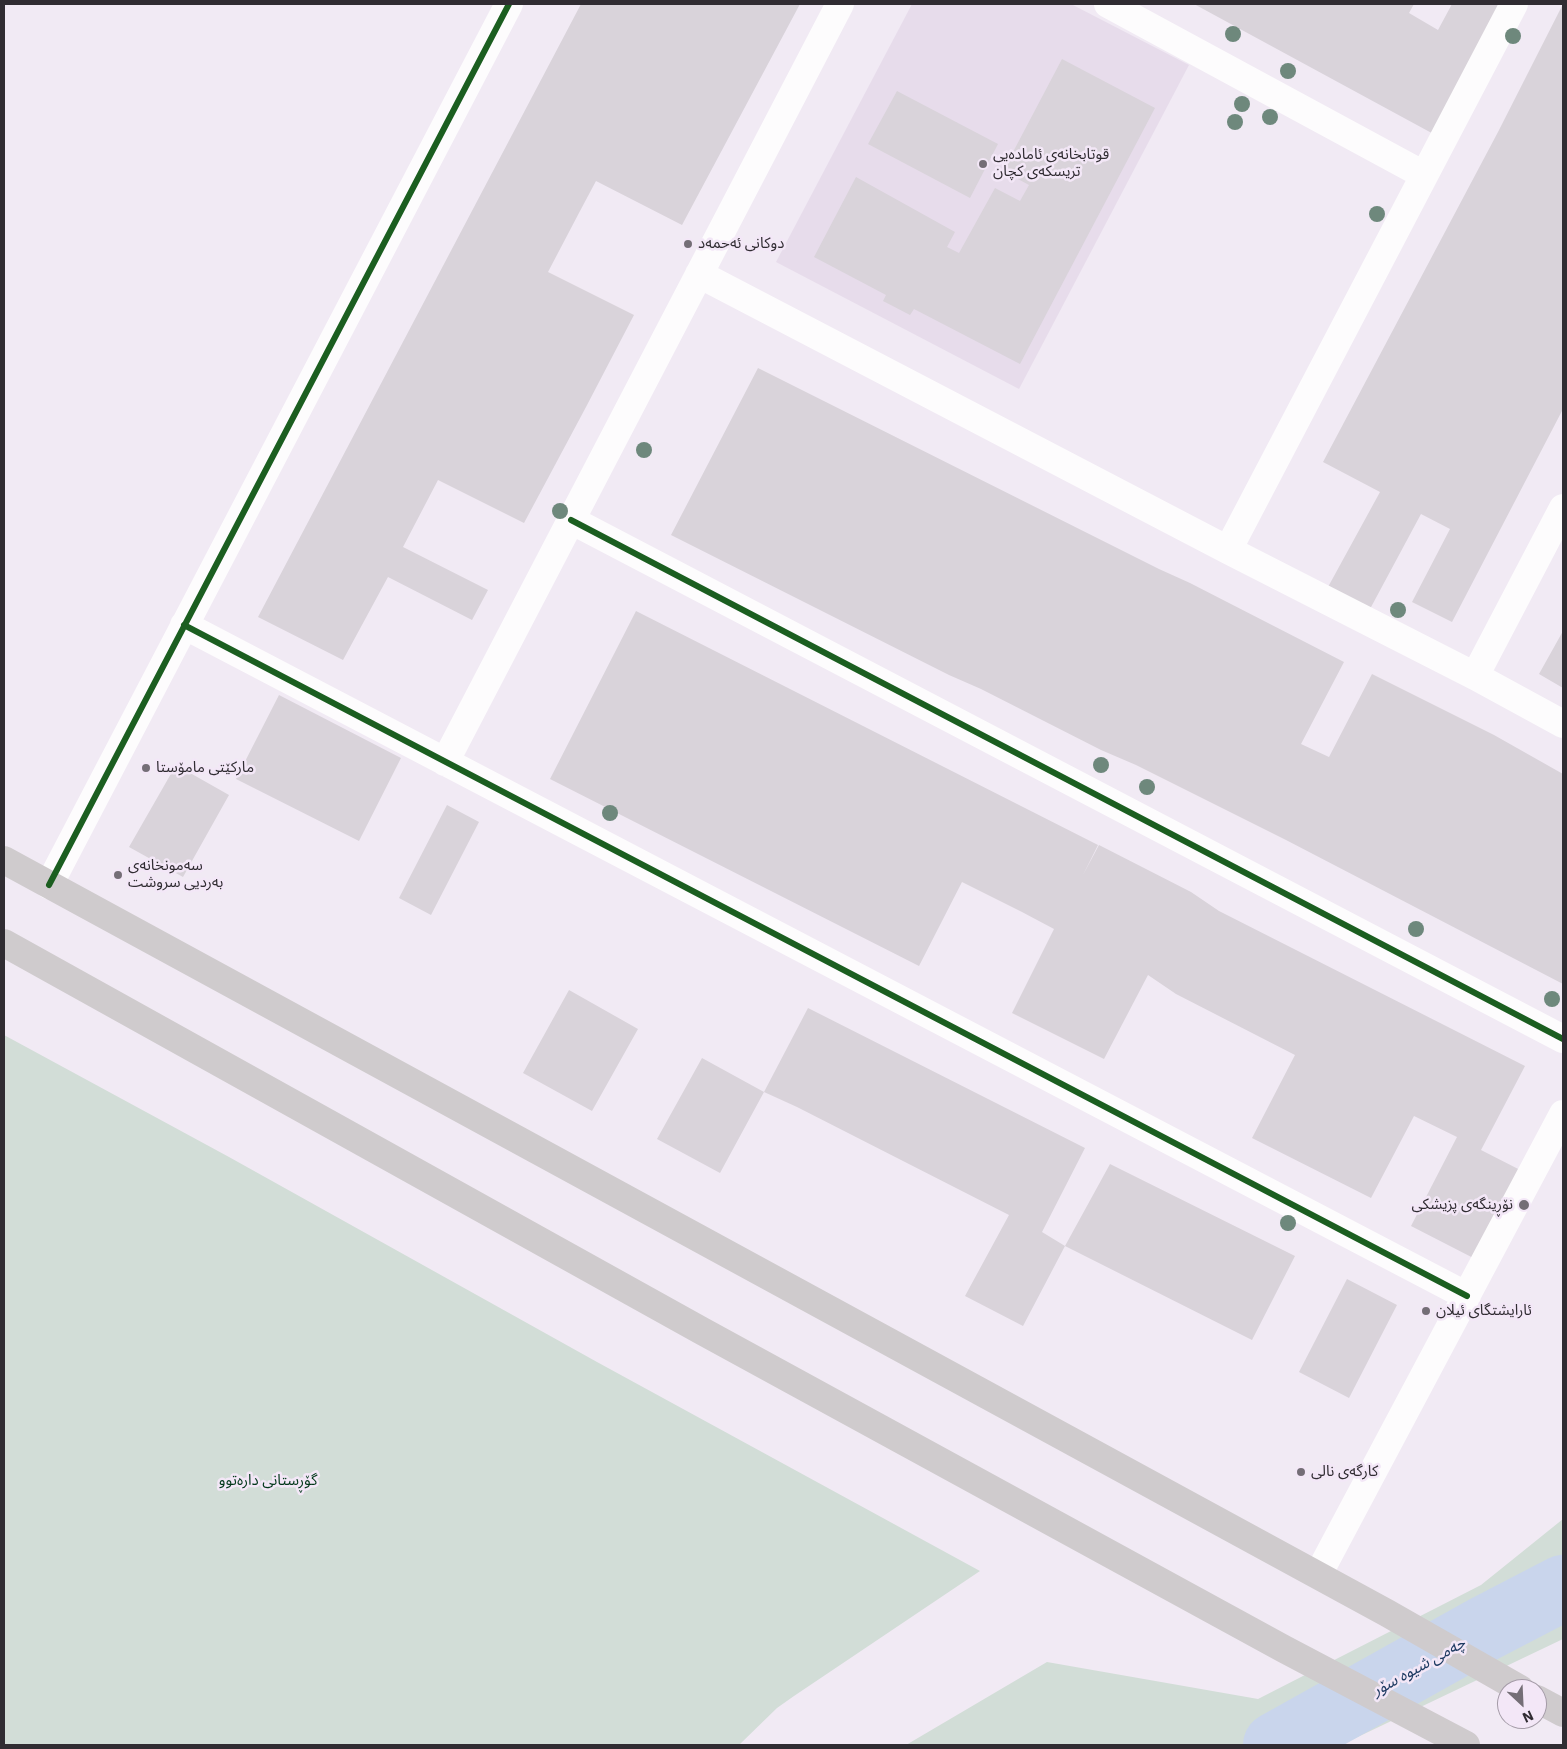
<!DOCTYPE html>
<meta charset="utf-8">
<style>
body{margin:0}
#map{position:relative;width:1567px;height:1749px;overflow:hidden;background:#f1eaf4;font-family:"IBM Plex Sans",sans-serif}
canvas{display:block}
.frame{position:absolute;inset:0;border:5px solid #302c32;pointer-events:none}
.north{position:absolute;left:1497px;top:1679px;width:50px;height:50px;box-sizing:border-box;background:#f3e7f7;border:1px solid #a59ca8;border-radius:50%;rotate:155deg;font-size:14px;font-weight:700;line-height:20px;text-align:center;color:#302c32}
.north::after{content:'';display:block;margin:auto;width:18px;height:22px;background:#746e76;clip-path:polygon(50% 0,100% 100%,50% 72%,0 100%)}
</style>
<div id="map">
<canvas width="1567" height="1749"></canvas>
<div class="frame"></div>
<div class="north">N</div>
</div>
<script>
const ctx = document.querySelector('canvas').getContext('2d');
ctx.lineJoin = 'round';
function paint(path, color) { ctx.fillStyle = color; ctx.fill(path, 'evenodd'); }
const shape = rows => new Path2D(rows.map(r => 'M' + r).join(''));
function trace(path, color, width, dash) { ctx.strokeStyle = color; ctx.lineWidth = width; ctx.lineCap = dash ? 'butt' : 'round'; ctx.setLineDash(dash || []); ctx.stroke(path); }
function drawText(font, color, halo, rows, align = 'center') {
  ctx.font = font + ' "IBM Plex Sans","Noto Sans Arabic",sans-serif'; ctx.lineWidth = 5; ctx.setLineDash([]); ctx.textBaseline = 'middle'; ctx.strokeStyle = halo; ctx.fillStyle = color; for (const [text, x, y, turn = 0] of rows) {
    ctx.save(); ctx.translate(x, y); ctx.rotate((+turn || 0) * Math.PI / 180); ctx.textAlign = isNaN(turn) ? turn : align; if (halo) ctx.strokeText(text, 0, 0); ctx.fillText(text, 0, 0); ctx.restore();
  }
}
const built = shape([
 [912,4,1071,4,1189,65,1019,389,776,262]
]);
const green = shape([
 [4,1035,229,1157,597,1362,980,1571,794,1696,777,1708,739,1745,4,1745],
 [1563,1519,1563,1639,1341,1745,906,1745,1047,1662,1258,1699,1481,1585]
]);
const river = shape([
 [1276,1745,1484,1629,1563,1588]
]);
const building = shape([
 [581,4,800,4,682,225,596,181,580,211,548,272,634,315,586,407,524,523,438,480,403,547,488,590,472,620,388,577,343,660,258,617],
 [1194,4,1414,4,1409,13,1438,30,1452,4,1513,4,1439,137],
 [1563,4,1563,409,1452,622,1412,602,1450,529,1421,514,1370,609,1328,587,1380,492,1323,462,1498,132],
 [1062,59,1155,108,1020,364,914,309,910,315,883,301,886,295,814,257,856,177,955,232,947,247,959,253,995,188,1020,201,1029,185,1003,171],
 [897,91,998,144,970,198,868,144],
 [758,368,1159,569,1190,583,1344,662,1301,744,1329,757,1372,674,1494,735,1563,774,1563,984,1286,840,1136,765,1101,750,981,689,949,675,671,535],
 [636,611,1098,845,1083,875,1099,845,1191,892,1219,911,1525,1066,1481,1150,1528,1174,1483,1263,1411,1226,1457,1137,1414,1116,1371,1198,1252,1138,1295,1055,1176,994,1148,975,1104,1059,1012,1013,1054,929,1022,912,962,882,919,966,550,779],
 [1563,631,1563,688,1539,674],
 [279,695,401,758,359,841,236,779],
 [176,765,229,795,183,877,129,847],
 [447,805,479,822,431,915,399,898],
 [569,990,638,1029,592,1111,523,1073],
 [808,1008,1085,1148,1042,1232,1065,1246,1023,1326,965,1296,1009,1215,797,1107,764,1092],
 [702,1058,764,1092,720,1173,657,1139],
 [1110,1164,1295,1256,1252,1340,1065,1246],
 [1347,1279,1397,1305,1349,1398,1299,1372]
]);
const minor = shape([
 [1108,4,1424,175],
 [699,274,1228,550,1475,676,1563,724],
 [571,520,1563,1039],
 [1228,550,1514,4],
 [184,625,1467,1296],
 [1475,676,1563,508],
 [445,762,840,4],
 [49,885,509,4],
 [1318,1575,1563,1114]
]);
const secondary = shape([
 [4,860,1387,1613,1520,1689],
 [4,943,702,1331,1284,1649,1466,1745],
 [1537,1699,1563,1713]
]);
const cycleway = shape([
 [571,520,1563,1039],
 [184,625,1467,1296],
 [49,885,509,4]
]);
const trees = [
 [1233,34],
 [1513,36],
 [1288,71],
 [1242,104],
 [1270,117],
 [1235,122],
 [1377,214],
 [644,450],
 [560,511],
 [1398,610],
 [1101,765],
 [1147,787],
 [610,813],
 [1416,929],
 [1552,999],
 [1288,1223]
];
const markers = [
 [983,164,5,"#746e76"],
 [688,244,5,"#746e76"],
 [146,768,5,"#746e76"],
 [118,875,5,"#746e76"],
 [1524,1205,6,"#746e76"],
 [1426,1311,5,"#746e76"],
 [1301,1472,5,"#746e76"]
];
const poiNames = [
 ["قوتابخانەی ئامادەیی",993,155],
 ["تریسکەی کچان",993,172],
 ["دوکانی ئەحمەد",698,244],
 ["مارکێتی مامۆستا",156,768],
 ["سەمونخانەی",128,866],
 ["بەردیی سروشت",128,883],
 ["نۆڕینگەی پزیشکی",1513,1205,"right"],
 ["ئارایشتگای ئیلان",1436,1311],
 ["کارگەی نالی",1311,1472]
];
const parkNames = [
 ["گۆڕستانی دارەتوو",268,1481]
];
const waterNames = [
 ["چەمی شیوە سۆر",1419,1667,-29]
];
paint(built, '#e7dceb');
paint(green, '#d2ddd7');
trace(river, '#c9d5ec', 66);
paint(building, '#d9d3da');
trace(minor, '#fdfcfd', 28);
trace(secondary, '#cfcbcd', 28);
trace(cycleway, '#1b5e20', 6);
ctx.fillStyle = '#6e887c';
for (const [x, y] of trees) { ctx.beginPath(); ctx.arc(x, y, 8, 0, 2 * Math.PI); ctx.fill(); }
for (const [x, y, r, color] of markers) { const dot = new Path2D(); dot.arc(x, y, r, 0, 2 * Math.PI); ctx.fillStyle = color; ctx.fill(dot); trace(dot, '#f3e7f7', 2); }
drawText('15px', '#302c32', '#f3e7f7', poiNames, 'left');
drawText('15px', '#02381a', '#f3e7f7', parkNames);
drawText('italic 16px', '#1f3b62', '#f3e7f7', waterNames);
</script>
